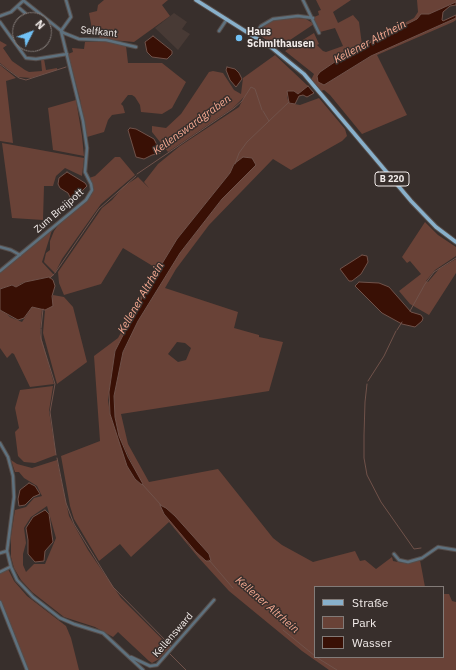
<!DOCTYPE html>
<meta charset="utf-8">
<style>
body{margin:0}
#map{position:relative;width:456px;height:670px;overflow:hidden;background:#382f2c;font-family:"IBM Plex Sans",sans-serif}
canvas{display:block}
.legend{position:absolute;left:314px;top:586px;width:130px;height:72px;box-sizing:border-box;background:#382f2c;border:1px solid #827b78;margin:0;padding:5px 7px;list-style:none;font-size:12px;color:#f2ecea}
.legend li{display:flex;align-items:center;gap:8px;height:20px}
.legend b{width:20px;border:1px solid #827b78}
.north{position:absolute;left:12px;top:12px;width:40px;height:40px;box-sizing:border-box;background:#382f2c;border:1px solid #827b78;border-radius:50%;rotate:48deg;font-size:11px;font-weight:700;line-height:16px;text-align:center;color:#f2ecea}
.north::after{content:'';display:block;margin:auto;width:14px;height:18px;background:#71c1f5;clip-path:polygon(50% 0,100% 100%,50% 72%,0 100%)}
</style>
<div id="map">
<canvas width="456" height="670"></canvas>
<ul class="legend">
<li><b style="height:5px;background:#88b0cb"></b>Straße</li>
<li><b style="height:11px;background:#694237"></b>Park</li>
<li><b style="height:11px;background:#391005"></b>Wasser</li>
</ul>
<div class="north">N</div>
</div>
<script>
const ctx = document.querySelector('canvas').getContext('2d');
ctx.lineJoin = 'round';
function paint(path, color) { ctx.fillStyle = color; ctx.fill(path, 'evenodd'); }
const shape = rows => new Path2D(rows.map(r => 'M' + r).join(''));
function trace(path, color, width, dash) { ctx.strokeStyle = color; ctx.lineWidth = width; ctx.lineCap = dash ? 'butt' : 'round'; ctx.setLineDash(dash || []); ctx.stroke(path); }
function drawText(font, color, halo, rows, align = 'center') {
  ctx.font = font + ' "IBM Plex Sans",sans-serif'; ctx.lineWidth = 3; ctx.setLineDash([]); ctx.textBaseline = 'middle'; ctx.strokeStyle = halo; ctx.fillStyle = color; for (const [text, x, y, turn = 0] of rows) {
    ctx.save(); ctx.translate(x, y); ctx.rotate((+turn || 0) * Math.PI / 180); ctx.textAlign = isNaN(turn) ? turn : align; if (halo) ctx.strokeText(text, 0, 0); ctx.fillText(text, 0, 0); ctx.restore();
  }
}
const built = shape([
 [174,13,187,22,182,29,190,34,178,50,155,28]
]);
const green = shape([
 [104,0,168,0,162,5,170,16,134,42,100,39,97,29,92,29,89,13,97,11,98,5],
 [316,0,351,0,333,12,338,23,353,15,359,22,362,45,414,18,418,12,417,0,456,0,456,2,439,10,429,14,421,14,417,19,342,57,323,70,317,77,324,85,371,56,456,18,456,20,453,22,377,55,407,115,362,134,330,95,324,90,321,91,311,80,314,74,285,51,314,33,319,44,317,45,323,51,326,52,343,46,335,28,320,32,317,28,314,17,319,15,318,11,321,10],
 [288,17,306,19,314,24,278,48,258,34,264,26,272,20],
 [0,41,7,45,3,48,12,61,25,70,29,72,42,71,41,60,44,59,46,70,57,68,57,70,31,78,18,77,0,63],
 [85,42,111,42,126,46,128,63,162,63,186,82,172,108,162,114,141,112,140,105,135,97,132,95,128,95,121,104,123,106,125,113,112,115,108,120,104,132,87,137,80,99,68,54,73,52,72,48,84,49],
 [275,55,308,86,298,94,294,91,289,91,287,97,289,103,300,105,319,98,345,129,347,136,342,141,291,170,273,159,209,225,176,269,165,288,238,312,234,328,259,335,259,337,283,342,269,391,121,414,128,444,149,482,218,469,273,538,282,545,313,562,355,551,360,561,365,560,376,569,392,557,393,561,403,563,420,560,425,587,315,587,315,657,443,657,443,594,449,594,452,601,456,602,456,670,329,670,302,651,229,591,198,557,169,522,131,557,120,544,99,561,74,519,70,506,61,456,100,441,94,356,118,338,156,268,123,248,101,284,64,295,59,283,58,272,102,208,112,200,123,187,138,177,149,188,144,182,158,164,180,146,239,107,244,97,233,108,168,152,152,132,152,126,166,128,181,114,209,72,213,71,223,73,234,90,241,94,243,78],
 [241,159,256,165,222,199,180,253,138,321,123,352,114,396,115,417,119,436,142,485,135,479,127,466,110,414,108,400,115,351,146,290,177,239,230,173,234,164],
 [177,342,185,343,191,348,186,360,178,362,168,354],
 [166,508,208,553,209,557,201,556,189,545],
 [0,65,16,78,6,81,13,143,0,141],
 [76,100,82,136,84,156,53,150,48,108],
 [2,143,84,158,82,176,65,168,56,176,53,186,44,186,43,220,12,218],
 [115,157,120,157,135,175,101,204,62,259,55,273,44,262,46,253,50,250,50,241,54,231,59,224,83,204,92,194,93,186,89,178,95,176],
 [425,222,438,235,456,247,456,256,435,270,426,281,428,282,439,269,456,259,456,273,429,315,410,304,399,291,421,274,410,261,407,263,402,257],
 [52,230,42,262,54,275,50,278,43,278,22,283,16,287,12,285,0,289,0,273],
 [53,295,64,297,73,307,87,362,57,384,43,333,45,310,51,306],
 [32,307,42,309,40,333,54,384,30,387,14,354,12,353,7,358,0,348,0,310,7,314,10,317,22,322],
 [53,386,49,411,56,455,35,463,24,462,18,456,15,432,19,428,15,408,20,390],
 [11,460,17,464,32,468,57,460,69,516,88,550,121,598,170,647,159,659,152,663,149,661,118,632,113,637,95,627,64,617,32,592,21,580,14,568,11,557,11,536,15,510,26,507,34,498,42,496,37,486,24,478,19,472,15,472],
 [47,506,56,538,45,564,34,564,26,572,23,565,23,554,26,543,24,528,31,517],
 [8,569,14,581,27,596,66,626,71,638,79,670,27,670,0,600,0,573]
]);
const water = shape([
 [456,2,456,5,450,6,443,12,442,20,443,21,456,15,456,18,371,56,324,85,318,82,317,76,320,72,342,57,417,19,421,14,429,14,456,2],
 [153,36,172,51,172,54,167,59,152,57,147,52,145,42,153,36],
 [227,67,235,69,239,73,242,79,236,87,230,80,226,70,227,67],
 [308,86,314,93,307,97,303,95,299,96,295,104,289,103,287,91,294,91,298,94,308,86],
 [130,128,136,129,154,139,161,153,152,155,144,159,136,157,128,130,130,128],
 [243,157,252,158,256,165,222,199,180,253,138,321,123,352,114,396,115,417,119,436,128,457,143,484,142,485,135,479,127,466,110,414,109,392,115,351,146,290,177,239,230,173,234,164,243,157],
 [67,172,85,183,87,186,72,201,68,193,60,188,58,184,59,178,67,172],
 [362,255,367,256,368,262,361,274,352,281,349,281,340,269,362,255],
 [49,277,53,280,55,286,52,296,53,306,45,310,32,307,24,318,18,320,0,310,0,289,12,285,16,287,25,282,49,277],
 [359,282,379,283,389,287,411,312,421,315,423,318,422,321,415,327,402,324,382,313,355,286,359,282],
 [29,483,35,486,40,494,33,497,25,505,19,506,18,499,20,490,29,483],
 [160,505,166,508,175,516,209,554,211,561,206,561,196,552,164,514,160,505],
 [45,510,49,514,53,542,45,551,44,561,35,562,28,554,28,540,26,528,33,517,45,510]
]);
const stream = shape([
 [0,64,19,78,26,80,66,67],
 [263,111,269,121],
 [235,164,239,153,247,142,289,102],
 [137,174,234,108,242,101,251,87,255,89,262,110],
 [55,273,99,209,136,176],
 [50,278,54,274],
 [410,311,425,284,434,272,456,258],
 [41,328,43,309],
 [41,329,41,339,55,384,50,412,56,455],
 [397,330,402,322],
 [368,381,384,356,396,331],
 [367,384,365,402,364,435,364,458,367,475,381,502,414,549,421,548],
 [57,458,66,503,74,524,113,587,171,646,167,651],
 [142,484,161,505],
 [209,560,233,588],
 [283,630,315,656],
 [169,653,186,670],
 [316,657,337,670]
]);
const minor = shape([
 [303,0,319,33],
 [24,1,64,33,79,39,106,40,136,47],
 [18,7,25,13],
 [0,16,11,12,24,0],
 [0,22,26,58,36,59,67,54],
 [61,31,71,17,66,0],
 [219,31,227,19],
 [254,36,261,26,273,19,298,16,313,18],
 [0,247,11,250,20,255],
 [0,271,86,200,92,190,91,184,85,172,87,148,83,121,61,31],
 [0,443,8,457,13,476,14,497,7,551,11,567,17,580,33,597,60,618,74,624,103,633,143,670],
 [0,553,7,551],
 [394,554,399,560,408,562,422,558,438,547,456,550],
 [0,572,10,567],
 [0,602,27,670],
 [131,657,150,666,157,665,214,600]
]);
const major = shape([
 [196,0,272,48,304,74,411,201,436,227,456,242]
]);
const markers = [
 [239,38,4,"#71c1f5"]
];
const shields = [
 [392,179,34]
];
const shieldNames = [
 ["B 220",392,179]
];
const streetNames = [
 ["Selfkant",99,32,6],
 ["Zum Breijpott",59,211,-41],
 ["Kellensward",173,635,-49]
];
const poiNames = [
 ["Haus",247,32],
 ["Schmithausen",247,44]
];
const waterNames = [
 ["Kellener Altrhein",370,42,-28],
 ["Kellenswardgraben",192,125,-36],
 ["Kellener Altrhein",141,298,-60],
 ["Kellener Altrhein",267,605,41]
];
paint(built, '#483a35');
paint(green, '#694237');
paint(water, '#391005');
trace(water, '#70524a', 1);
trace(stream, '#70524a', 1);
trace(minor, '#564d4a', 4.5);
trace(major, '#564d4a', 5.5);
trace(minor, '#5e717e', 2.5);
trace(major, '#88b0cb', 3.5);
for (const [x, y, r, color] of markers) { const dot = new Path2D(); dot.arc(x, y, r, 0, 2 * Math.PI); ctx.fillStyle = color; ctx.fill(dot); trace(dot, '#382f2c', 1.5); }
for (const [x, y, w] of shields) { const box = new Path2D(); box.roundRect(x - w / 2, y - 7, w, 14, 3); ctx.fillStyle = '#382f2c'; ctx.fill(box); trace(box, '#f2ecea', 1); }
drawText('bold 9px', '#f2ecea', null, shieldNames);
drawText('10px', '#f2ecea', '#382f2c', streetNames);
drawText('bold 10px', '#f2ecea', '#382f2c', poiNames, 'left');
drawText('italic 11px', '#f9ab93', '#382f2c', waterNames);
</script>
